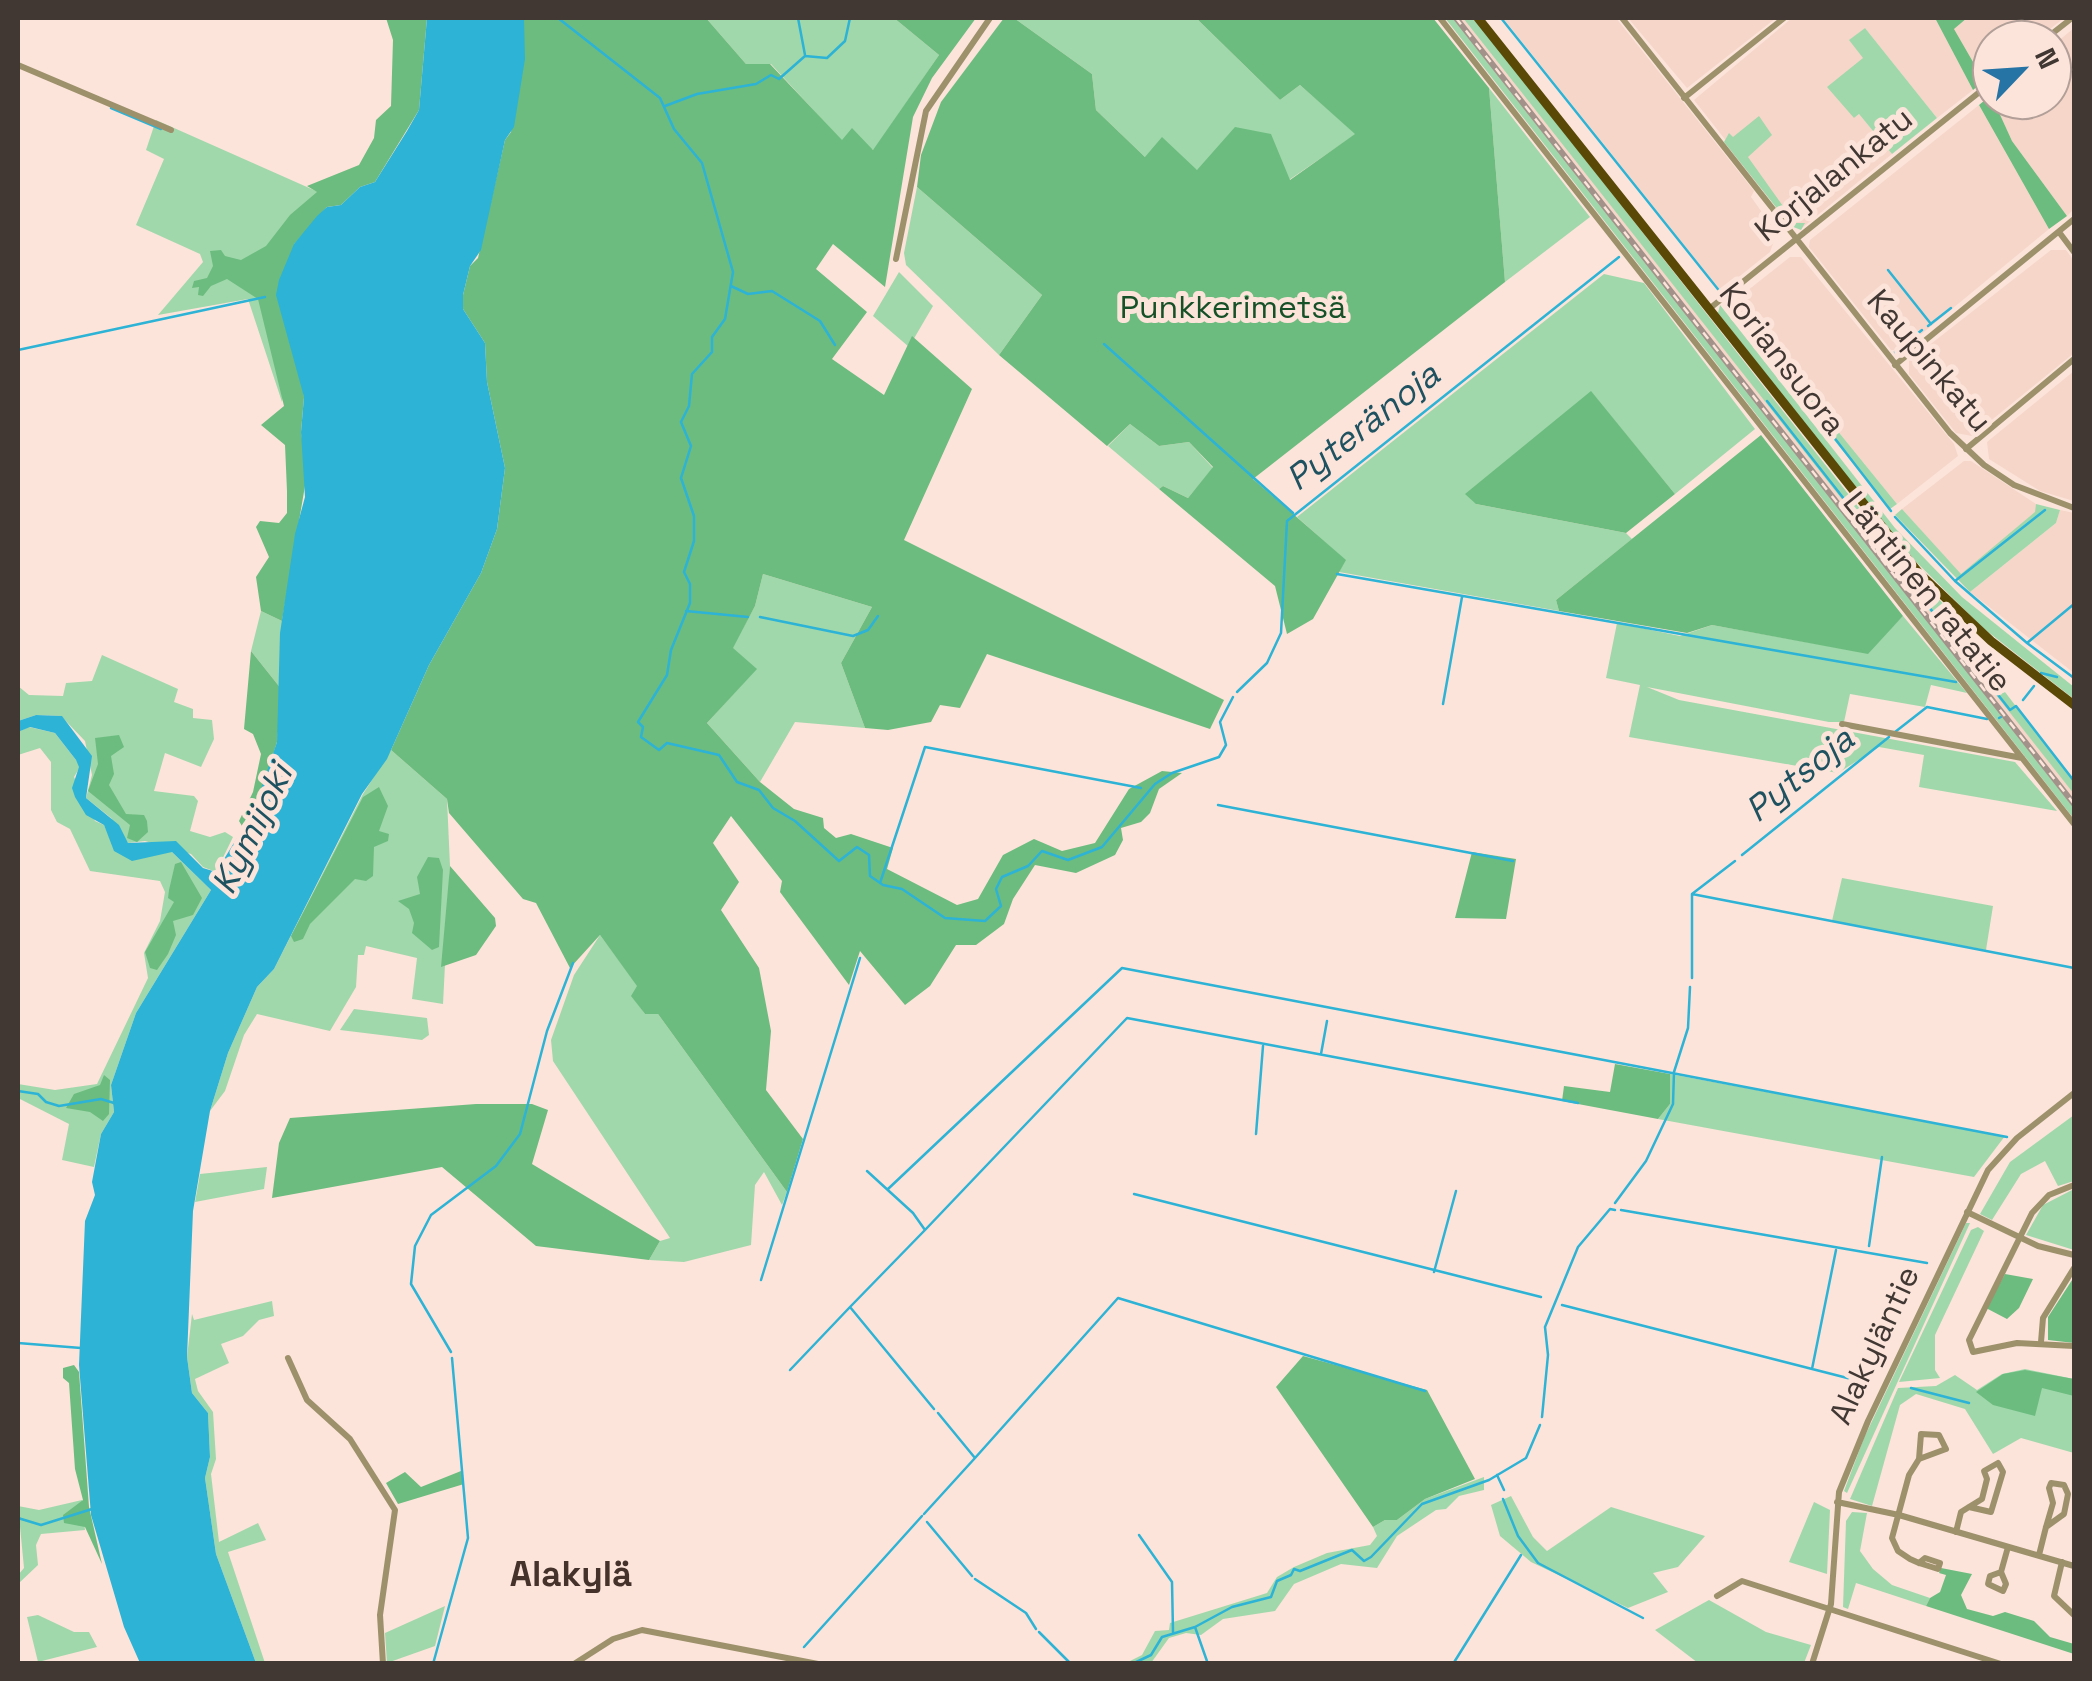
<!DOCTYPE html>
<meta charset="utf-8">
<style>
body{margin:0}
#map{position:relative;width:2092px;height:1681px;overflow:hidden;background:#fce4da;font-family:"Space Grotesk",sans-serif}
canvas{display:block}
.frame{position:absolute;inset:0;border:20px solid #413834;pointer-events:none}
.north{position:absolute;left:1972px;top:20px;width:100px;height:100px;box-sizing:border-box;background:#fce4da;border:2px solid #b19f98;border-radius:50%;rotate:65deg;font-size:28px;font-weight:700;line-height:40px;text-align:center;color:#413834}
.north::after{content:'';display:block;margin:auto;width:35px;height:45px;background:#2674a6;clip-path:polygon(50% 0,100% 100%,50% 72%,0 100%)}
</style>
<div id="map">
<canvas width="2092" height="1681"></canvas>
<div class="frame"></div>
<div class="north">N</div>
</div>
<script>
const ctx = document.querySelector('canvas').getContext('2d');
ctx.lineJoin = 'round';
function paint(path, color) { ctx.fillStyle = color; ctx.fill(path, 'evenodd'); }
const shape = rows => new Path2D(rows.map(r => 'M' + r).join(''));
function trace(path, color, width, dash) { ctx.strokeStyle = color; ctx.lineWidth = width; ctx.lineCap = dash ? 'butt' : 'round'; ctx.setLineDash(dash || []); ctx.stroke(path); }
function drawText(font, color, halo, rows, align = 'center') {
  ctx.font = font + ' "Space Grotesk",sans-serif'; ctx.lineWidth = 10; ctx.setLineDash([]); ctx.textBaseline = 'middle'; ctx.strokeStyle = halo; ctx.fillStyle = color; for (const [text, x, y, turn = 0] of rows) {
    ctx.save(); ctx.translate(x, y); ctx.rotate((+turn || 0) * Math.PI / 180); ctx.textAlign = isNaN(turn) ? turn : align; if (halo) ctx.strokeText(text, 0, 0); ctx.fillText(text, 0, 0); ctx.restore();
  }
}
const built = shape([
 [1454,18,1463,18,2064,780,2074,794,2074,808],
 [1503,18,1616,18,1754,191,1751,197,1777,233,1770,252,1721,291],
 [1628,18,1776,18,1687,88],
 [1792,18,1935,18,1973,90,1937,118,1865,28,1850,40,1863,57,1854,118,1859,114,1892,154,1802,228,1794,227,1694,100],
 [1967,18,2064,18,2036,40,1992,40,1992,75,1984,81,1954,29],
 [2074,28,2074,209,2067,216,2012,141,1993,100,2052,100,2052,46],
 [1979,105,2049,229,1902,350,1891,350,1809,247,1810,240],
 [2051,250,2066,250,2074,261,2074,353,1972,436,1956,433,1909,374,1909,361],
 [1790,257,1801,257,1954,444,1958,456,1897,504,1733,302],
 [2074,371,2074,501,2040,491,1989,459,1987,442],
 [1964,461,1971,461,2036,504,2036,512,1961,575,1902,509],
 [2060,510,2074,513,2074,673,1970,592,2056,523]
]);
const green = shape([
 [706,18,894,18,939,55,874,150,842,141,771,64,746,64],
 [1014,18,1196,18,1280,100,1300,85,1356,134,1289,180,1197,170,1145,157,1096,110,1092,74],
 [1445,18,1454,18,1686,313,2074,808,2074,819],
 [1463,18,1474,18,1897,556,1959,620,1959,632,2074,782,2074,794],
 [1865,28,1937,118,1892,154,1859,114,1854,118,1827,87,1863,58,1849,40],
 [1489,88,1590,217,1505,282],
 [1759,116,1772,135,1748,157,1795,223,1805,223,1801,230,1791,226,1724,142,1729,133,1733,137],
 [156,120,325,195,282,402,248,299,158,315,203,262,200,254,136,225,164,159,146,150],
 [917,187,1042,295,999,355,906,265,904,253],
 [899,272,933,306,909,347,873,316],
 [1604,274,1644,283,1755,429,1675,494,1591,392,1476,504,1626,533,1632,539,1556,600,1559,611,1339,572,1345,560,1297,517],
 [1733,302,1897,504,1890,509,1727,308],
 [1720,305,1895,528,1962,597,2074,687,2074,699,1983,628,1903,549,1718,313],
 [1130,424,1159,446,1189,442,1213,468,1188,498,1163,486,1159,489,1108,446],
 [2036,504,2060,510,2056,523,1970,592,1895,515,1902,509,1961,574,2035,512],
 [763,574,872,607,841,663,865,728,795,722,760,782,707,723,756,669,732,648,755,606],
 [261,611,282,621,282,690,251,651],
 [1903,616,1967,693,1931,685,1925,707,1850,694,1844,722,1829,722,1647,687,1679,700,2015,762,2057,811,1919,787,1924,755,1879,747,1838,773,1629,737,1640,685,1606,678,1617,623,1680,636,1712,625,1867,653],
 [102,655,178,689,174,702,193,709,193,718,212,720,214,739,201,767,165,753,154,791,194,796,198,801,190,831,210,837,225,832,233,837,216,872,203,867,191,854,145,841,128,843,111,818,86,798,92,775,85,741,61,716,36,715,18,721,18,686,29,695,63,696,66,683,92,681],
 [29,727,55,733,76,760,80,767,74,777,95,821,104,825,112,843,172,852,211,890,136,1013,111,1085,114,1112,101,1134,94,1167,62,1160,69,1124,18,1098,18,1084,55,1090,97,1084,148,978,144,953,160,921,165,892,160,881,90,871,70,829,57,822,51,810,51,762,40,748,18,755,18,732],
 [391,750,447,799,450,866,443,1004,412,999,417,958,366,946,364,955,358,955,356,987,330,1031,257,1014,244,1035,225,1091,210,1111,228,1053,257,987,274,969,363,794],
 [1842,878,1993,906,1986,950,1832,921],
 [600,935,638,986,632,996,645,1014,658,1014,787,1192,782,1205,764,1172,755,1185,751,1245,684,1262,649,1260,660,1241,670,1238,553,1061,551,1040,574,975],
 [354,1009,427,1018,429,1035,422,1040,340,1030],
 [1670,1074,2005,1136,1974,1177,1658,1119,1670,1104],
 [2074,1115,2074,1181,2058,1186,2045,1161,2021,1174,1992,1220,1980,1214,2010,1162],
 [267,1167,264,1189,195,1202,200,1174],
 [2074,1189,2074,1250,2026,1235,2043,1205],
 [1966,1223,1970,1223,1847,1493,1844,1491,1864,1438],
 [1978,1227,1984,1231,1935,1335,1935,1370,1940,1378,1899,1382,1971,1230],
 [272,1301,274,1316,259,1320,243,1336,221,1344,229,1363,195,1379,198,1391,213,1412,216,1459,211,1474,219,1542,258,1523,266,1540,228,1552,265,1663,256,1663,216,1554,205,1478,210,1457,208,1413,192,1393,187,1357,192,1314,194,1320],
 [2025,1369,2074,1379,2074,1453,2021,1438,1993,1454,1965,1409,1916,1394,1900,1405,1872,1506,1850,1499,1898,1388,1936,1386,1955,1375,1977,1390,2002,1374],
 [1484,1477,1484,1490,1459,1496,1446,1509,1436,1510,1397,1536,1377,1568,1341,1564,1294,1584,1275,1611,1223,1619,1201,1635,1186,1633,1169,1638,1151,1663,1124,1664,1142,1655,1155,1631,1169,1630,1170,1623,1267,1593,1277,1577,1294,1567,1327,1553,1370,1545,1377,1536,1373,1527,1385,1520,1397,1520,1425,1499],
 [1511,1496,1533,1537,1547,1551,1611,1507,1705,1536,1678,1567,1653,1573,1668,1592,1628,1608,1531,1562,1500,1536,1491,1505],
 [82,1500,85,1530,41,1534,36,1545,38,1565,18,1584,18,1575,24,1568,18,1506,39,1510],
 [1814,1502,1830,1510,1827,1574,1789,1562],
 [1852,1512,1867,1513,1860,1551,1873,1569,1892,1585,1930,1598,1926,1606,1856,1583,1848,1609,1843,1607,1846,1521],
 [1709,1600,1766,1632,1811,1645,1804,1663,1698,1663,1655,1630],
 [445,1606,435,1646,387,1663,385,1633],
 [38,1615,74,1632,89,1632,97,1647,38,1662,27,1617]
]);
const forest = shape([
 [386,18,427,18,419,110,375,182,360,187,341,205,327,207,294,244,304,397,301,432,307,474,282,621,261,611,256,577,269,557,256,527,260,521,279,523,287,513,287,491,285,445,261,425,284,406,258,299,227,279,211,286,203,296,198,295,199,287,192,288,194,281,207,278,213,266,210,251,221,250,225,256,241,260,266,246,290,215,317,192,307,186,359,165,374,138,376,120,391,106,393,40],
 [524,18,706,18,746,64,770,64,842,140,852,128,873,150,939,55,894,18,976,18,932,78,913,117,885,287,833,244,816,269,867,312,832,359,884,395,912,336,972,389,904,540,1224,700,1210,729,987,654,960,708,940,705,931,722,888,730,865,728,841,663,872,607,763,574,755,606,733,648,757,669,707,723,760,782,794,809,823,818,824,828,836,838,851,834,893,848,887,869,957,905,978,899,1003,855,1034,839,1062,851,1095,843,1129,789,1162,771,1182,773,1159,789,1150,813,1141,822,1121,828,1123,840,1115,855,1076,873,1035,865,1013,899,1004,924,976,945,956,945,930,986,905,1005,860,951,849,985,780,892,782,881,731,816,713,843,739,882,721,910,759,968,771,1031,766,1090,803,1139,787,1192,658,1014,645,1014,631,996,637,986,600,935,570,968,536,903,523,899,449,813,447,799,391,750,429,665,481,573,497,529,505,468,487,382,485,343,463,309,463,295,470,266,478,258,505,140,511,132],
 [1004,18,1014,18,1092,74,1096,110,1145,157,1162,137,1197,170,1235,127,1271,134,1290,180,1355,134,1300,85,1280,100,1196,18,1433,18,1489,88,1505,282,1253,479,1346,560,1313,619,1287,634,1275,586,1159,489,1163,486,1188,498,1213,467,1189,442,1159,446,1130,424,1107,446,999,355,1042,295,917,187,921,155,941,102],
 [1935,18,1967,18,1954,29,1984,81,1973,90],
 [1991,95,2012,141,2067,216,2049,229,1979,105],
 [1591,391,1675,494,1626,533,1476,504,1465,494],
 [1761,435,1903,616,1868,654,1712,625,1687,633,1559,611,1556,600],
 [251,651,282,690,277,742,262,790,242,826,239,821,253,792,261,754,253,734,244,729],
 [119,735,124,747,111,756,114,774,109,785,126,814,144,815,147,821,148,832,137,842,127,838,130,825,88,791,98,764,95,738],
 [379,787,388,806,379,831,389,834,388,841,374,847,373,876,366,881,355,879,310,924,303,939,294,942,291,936,363,797],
 [1472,852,1516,859,1506,919,1455,918],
 [428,857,439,858,443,870,439,947,432,950,412,933,414,923,409,909,398,901,420,894,417,877],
 [181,862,202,898,193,915,173,921,176,935,168,954,157,970,150,968,145,952,174,902,168,898,169,890,175,864],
 [450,866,495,918,496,926,476,955,441,967],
 [1615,1064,1670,1074,1670,1104,1658,1119,1562,1101,1564,1086,1610,1092],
 [104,1075,110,1080,109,1114,103,1121,90,1112,66,1108,74,1094,100,1085],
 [476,1104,532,1104,548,1110,532,1164,660,1241,649,1260,536,1246,442,1167,272,1198,279,1143,290,1118],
 [2005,1274,2033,1279,2019,1308,2007,1319,1986,1308],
 [2074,1277,2074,1343,2048,1340,2048,1317],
 [1303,1356,1427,1390,1475,1479,1425,1499,1397,1520,1385,1520,1373,1527,1276,1387],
 [74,1365,79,1372,89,1507,102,1564,85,1527,64,1523,63,1515,83,1500,75,1469,69,1383,63,1378,63,1368],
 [2025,1370,2074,1379,2074,1396,2042,1388,2035,1416,1993,1405,1976,1392,2003,1374],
 [461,1471,464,1484,398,1504,386,1483,405,1472,421,1487],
 [1941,1568,1972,1574,1961,1595,1967,1609,1993,1616,2005,1612,2034,1621,2050,1637,2074,1644,2074,1654,1926,1606,1930,1598,1940,1592,1946,1575,1939,1573]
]);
const water = shape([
 [427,18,524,18,525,59,514,127,505,140,481,250,470,266,463,295,463,309,485,343,487,382,505,468,497,529,481,573,429,665,387,759,362,794,274,969,257,987,228,1053,210,1111,193,1211,187,1357,192,1393,208,1413,210,1457,205,1478,216,1554,256,1663,140,1663,124,1627,91,1515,79,1365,85,1221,95,1195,92,1182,101,1134,114,1112,111,1085,136,1013,211,890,172,852,132,861,114,851,104,825,86,815,75,797,72,788,79,767,76,760,55,733,30,727,18,732,18,721,36,715,62,716,92,756,86,798,119,825,128,843,176,841,203,868,216,872,253,812,277,742,280,633,295,534,305,497,301,432,304,397,276,295,279,280,294,244,317,216,327,207,341,205,360,187,375,182,407,131,419,110]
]);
const stream = shape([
 [558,18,660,98,674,129,702,163,733,272,725,319,712,337,712,352,692,374,689,406,681,422,691,446,681,478,694,516,694,541,684,572,690,584,690,603,671,650,667,675,638,722,643,727,641,737,659,750,667,743,719,755,737,782,759,790,773,808,795,821,839,861,857,847,869,855,870,876,883,885,902,889,945,918,985,921,1001,906,996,889,1002,877,1028,866,1042,851,1068,860,1102,847,1155,784,1172,773,1219,757,1226,745,1220,722,1233,697],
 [798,18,805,55],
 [1501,18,1721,293],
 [665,106,697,94,756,84,771,75,779,79,805,56,827,58,845,41,850,18],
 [111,108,161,129],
 [1888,270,1931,324],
 [731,286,748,294,772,291,820,321,835,345],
 [1730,303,1891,511],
 [1928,326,1951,308],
 [1104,344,1293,513],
 [18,350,265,297],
 [1895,352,1922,330],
 [1767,401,2010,710,2016,706,2074,781],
 [1895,517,1955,581],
 [1337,574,1956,682],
 [2074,604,2027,643,2074,678],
 [686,611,748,617],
 [760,617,853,636,868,630,878,616],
 [2027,643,1955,581,2045,510],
 [2041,673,2057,677],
 [1237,692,1267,663,1281,633,1287,521,1619,257],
 [2023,700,2034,686],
 [1443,704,1462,597],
 [1999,718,2001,717],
 [1895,732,1927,707,1987,719],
 [1218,805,1513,861],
 [1742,855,1889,737],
 [880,883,925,747,1141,788],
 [1692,894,2074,968],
 [1692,978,1692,894,1735,861],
 [1321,1054,1327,1021],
 [18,1091,38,1094,46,1102,59,1106,101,1099,114,1103],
 [1256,1134,1263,1046],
 [867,1171,913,1213,925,1230,850,1307,934,1409],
 [888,1189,1122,968,2007,1137],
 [1134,1194,1541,1297],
 [1615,1203,1646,1161,1673,1104,1674,1072,1688,1028,1690,987],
 [1621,1210,1927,1263],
 [925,1230,1127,1018,1578,1103],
 [1869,1246,1882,1157],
 [1434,1272,1456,1191],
 [761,1280,860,958],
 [1562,1305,1863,1382],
 [18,1343,81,1348],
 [451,1352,411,1284,415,1246,431,1215,496,1166,520,1134,547,1031,573,963],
 [1812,1369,1836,1250],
 [790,1370,850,1307],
 [1911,1388,1969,1403],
 [1542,1417,1548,1355,1545,1327,1578,1247,1610,1209,1615,1210],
 [975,1458,1118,1298,1425,1391],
 [1497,1475,1504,1490],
 [1503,1499,1518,1536,1538,1563,1643,1618],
 [924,1514,975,1458,938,1413],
 [18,1518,41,1525,92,1509],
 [927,1522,972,1576],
 [1139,1535,1172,1582,1173,1632],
 [975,1579,1026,1613,1036,1629],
 [1195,1627,1208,1664],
 [1039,1632,1071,1664],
 [804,1647,922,1516],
 [433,1664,468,1538,452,1358],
 [1132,1664,1151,1655,1162,1637,1195,1627,1232,1607,1271,1597,1277,1581,1291,1575,1294,1569,1300,1571,1352,1550,1364,1561,1371,1557,1422,1504,1489,1480,1526,1458,1540,1425],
 [1453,1664,1521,1555]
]);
const minor = shape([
 [1440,18,2074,824],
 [1622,18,1950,433,1984,465,2014,485,2074,508],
 [2044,40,2072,18],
 [18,65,171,130],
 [1684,98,1784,18],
 [2059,232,2074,252],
 [896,259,926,111,990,18],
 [1709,309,1992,82],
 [1895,365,2074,219],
 [1966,449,2074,359],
 [1842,724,2022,758],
 [2074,1185,2049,1195,2032,1213,1969,1340,1973,1352,2017,1343,2074,1346],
 [1967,1212,2038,1246,2074,1255],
 [2041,1342,2043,1318,2074,1268],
 [288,1358,307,1400,350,1439,395,1510,380,1615,383,1664],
 [1837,1502,1899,1515,2074,1566],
 [1956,1532,1961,1512,1969,1507,1982,1499,1987,1479,1984,1471,1998,1463,2003,1472,1991,1512,1969,1507],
 [2039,1555,2046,1527,2053,1503,2049,1488,2051,1483,2064,1485,2068,1494,2064,1514,2046,1527],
 [2062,1562,2054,1596,2074,1615],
 [1919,1563,1925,1558,1940,1563,1938,1569,1919,1563,1910,1559,1898,1551,1892,1538,1909,1475,1919,1459,1921,1434,1939,1435,1946,1449,1919,1459],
 [2001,1572,1990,1576,1988,1584,2003,1591,2006,1584,2001,1572,2008,1547],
 [1717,1596,1742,1581,2001,1664],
 [574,1664,613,1639,642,1630,818,1664],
 [1812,1664,1831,1604,1839,1492,1868,1421,1988,1170,2017,1138,2074,1093]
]);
const major = shape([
 [1478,18,1919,573,1991,641,2074,705]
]);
const rail = shape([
 [1456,18,2074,804]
]);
const streetNames = [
 ["Korjalankatu",1835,176,-39],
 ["Koriansuora",1781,360,52],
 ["Kaupinkatu",1928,362,50],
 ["Läntinen ratatie",1926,593,51],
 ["Alakyläntie",1876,1346,-65]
];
const parkNames = [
 ["Punkkerimetsä",1233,309]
];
const waterNames = [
 ["Pyteränoja",1364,428,-38],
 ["Pytsoja",1801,776,-39],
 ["Kymijoki",254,830,-64]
];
const neighbourhoodNames = [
 ["Alakylä",571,1577]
];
paint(built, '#f6d6c9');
paint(green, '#a0d8ab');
paint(forest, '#6cbc7f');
paint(water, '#2db3d5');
trace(stream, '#2db3d5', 2.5);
trace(minor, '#9d916c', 6);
trace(major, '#5a4906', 9);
trace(rail, '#a2928a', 6);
trace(rail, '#fce4da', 2.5, [8]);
drawText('32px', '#413834', '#fce4da', streetNames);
drawText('32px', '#165028', '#fce4da', parkNames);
drawText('italic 35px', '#1e5261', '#fce4da', waterNames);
drawText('bold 35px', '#45322b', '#fce4da', neighbourhoodNames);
</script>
